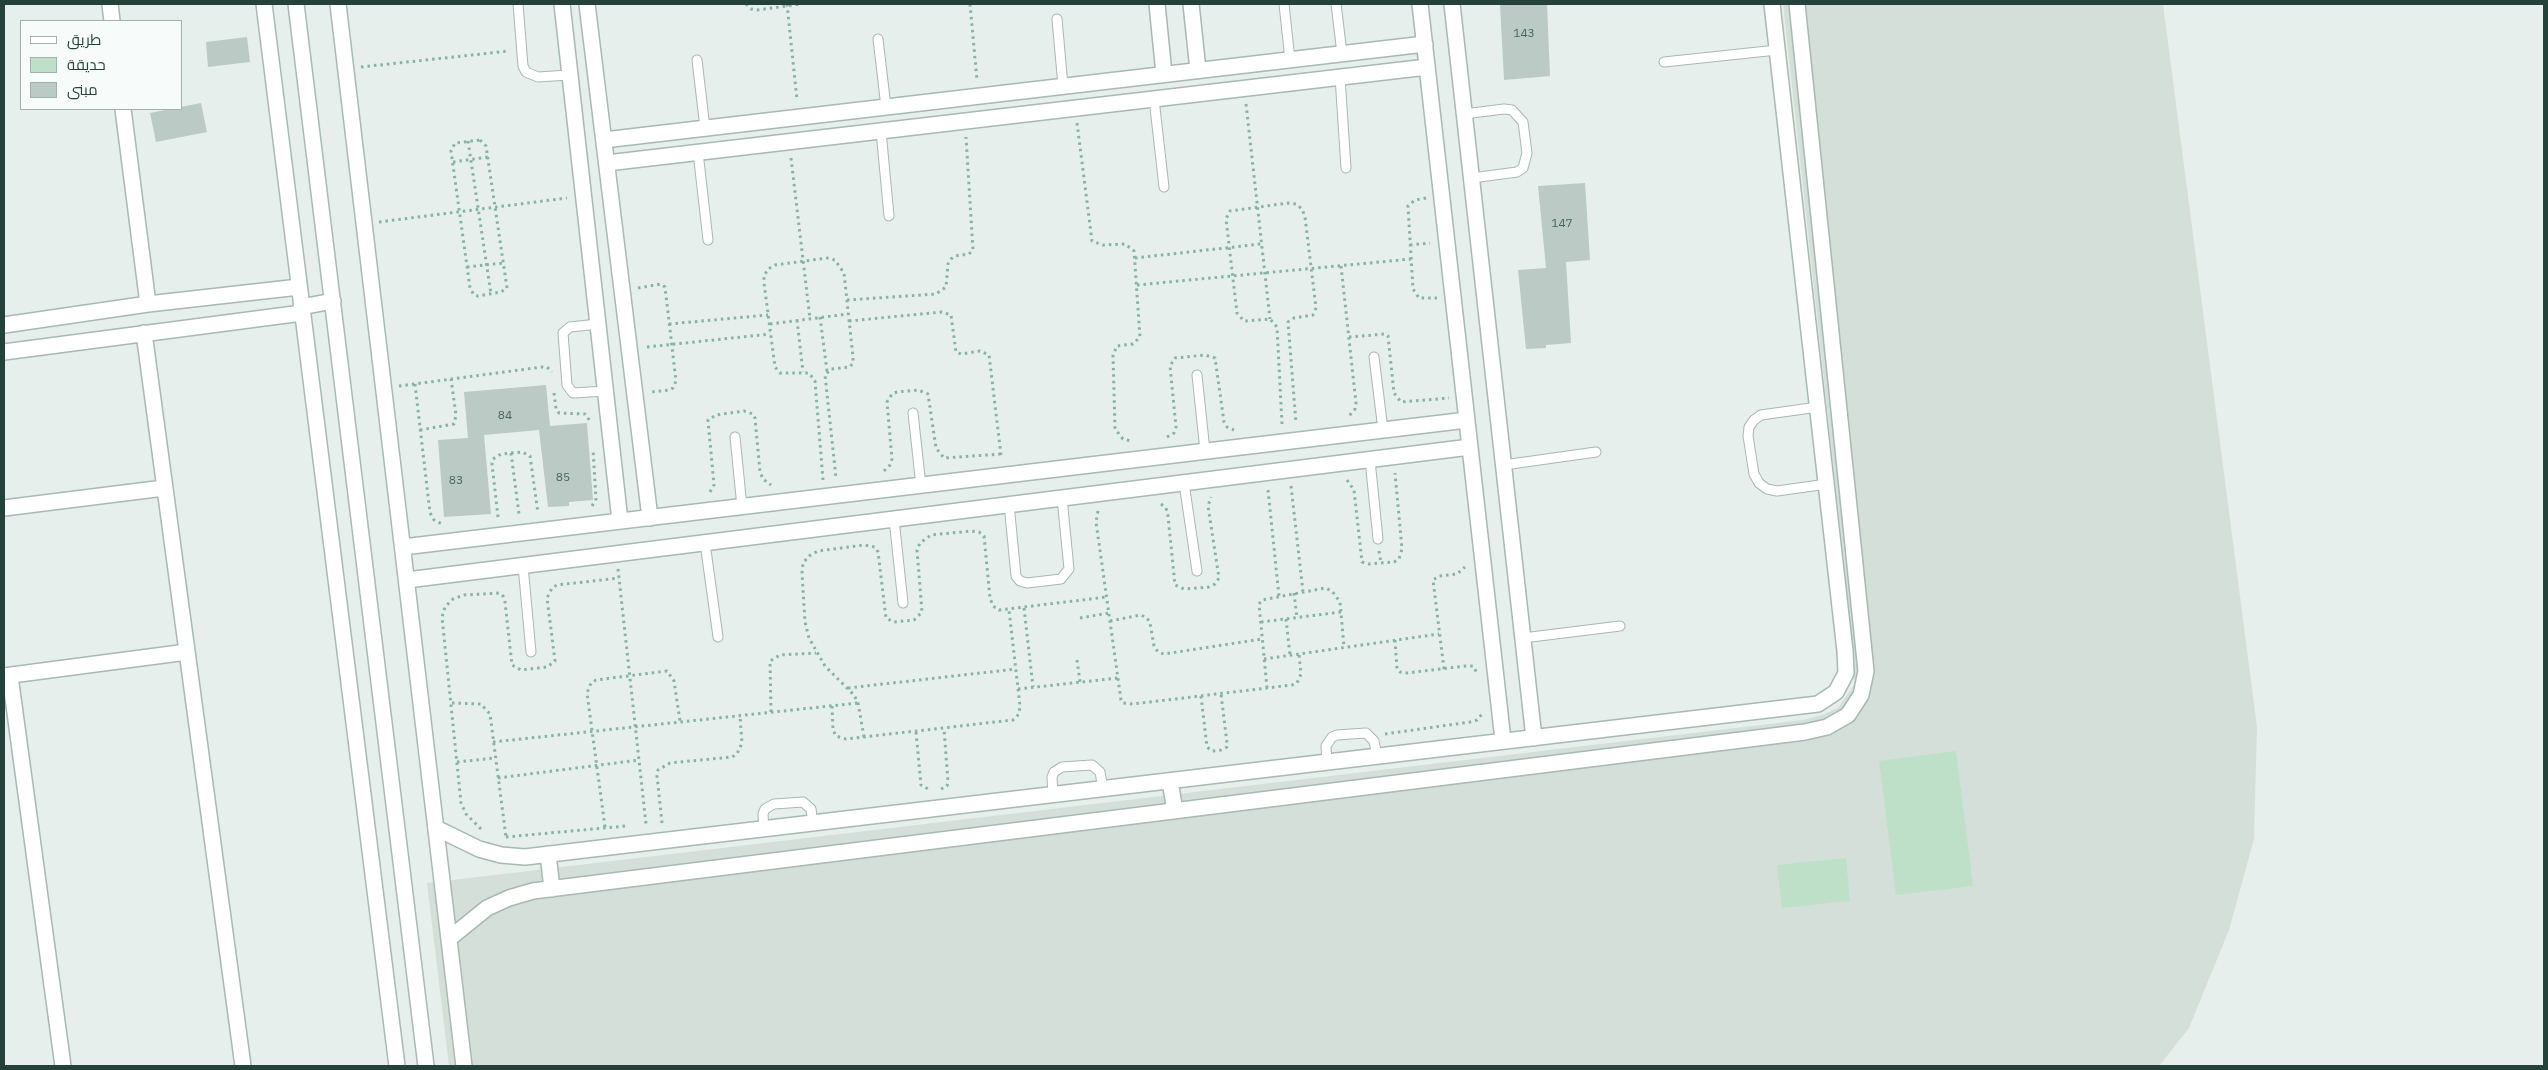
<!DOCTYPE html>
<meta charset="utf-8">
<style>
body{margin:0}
#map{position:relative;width:2548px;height:1070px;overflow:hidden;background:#e6efeb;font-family:"IBM Plex Sans",Cairo,sans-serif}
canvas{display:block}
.frame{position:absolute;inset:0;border:5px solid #24423a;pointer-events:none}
.legend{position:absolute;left:20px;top:20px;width:162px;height:90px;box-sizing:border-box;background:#f7fbf9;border:1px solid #a3b1ad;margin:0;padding:6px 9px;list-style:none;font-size:15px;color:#24423a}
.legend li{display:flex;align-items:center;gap:10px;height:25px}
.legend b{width:25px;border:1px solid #a3b1ad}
</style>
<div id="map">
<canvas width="2548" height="1070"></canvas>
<div class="frame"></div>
<ul class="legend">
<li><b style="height:6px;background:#fff"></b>طريق</li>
<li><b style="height:14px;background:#bfe0c8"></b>حديقة</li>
<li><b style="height:14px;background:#bbcac4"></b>مبنى</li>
</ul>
</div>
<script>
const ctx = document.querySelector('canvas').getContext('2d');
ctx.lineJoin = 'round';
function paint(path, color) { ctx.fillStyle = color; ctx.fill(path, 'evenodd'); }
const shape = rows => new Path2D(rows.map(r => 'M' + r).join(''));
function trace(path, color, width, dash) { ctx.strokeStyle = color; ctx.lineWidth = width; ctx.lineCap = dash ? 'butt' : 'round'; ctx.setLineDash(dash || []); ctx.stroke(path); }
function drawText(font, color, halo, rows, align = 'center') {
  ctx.font = font + ' "IBM Plex Sans",sans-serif'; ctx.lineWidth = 4.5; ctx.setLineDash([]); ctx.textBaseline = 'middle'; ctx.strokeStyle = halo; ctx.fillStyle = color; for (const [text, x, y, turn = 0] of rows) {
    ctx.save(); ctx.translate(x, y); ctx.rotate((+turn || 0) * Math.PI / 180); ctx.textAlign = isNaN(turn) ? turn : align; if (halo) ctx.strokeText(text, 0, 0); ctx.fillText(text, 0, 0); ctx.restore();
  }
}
const built = shape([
 [1783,4,2163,4,2257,727,2254,839,2229,930,2189,1028,2159,1066,449,1066,427,883,1803,720,1822,715,1838,708,1854,685,1855,663]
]);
const green = shape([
 [1956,751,1973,886,1896,895,1879,761],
 [1846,858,1850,901,1782,908,1777,865]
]);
const building = shape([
 [1500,4,1547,4,1550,76,1504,80],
 [247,37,250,62,208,67,206,42],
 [201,103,207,132,156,142,150,113],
 [1585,183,1590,260,1566,262,1571,343,1546,345,1546,348,1526,349,1518,270,1546,268,1538,186],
 [546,385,550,426,587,423,593,500,569,502,569,506,548,507,539,430,484,435,491,514,444,517,438,440,468,438,464,392]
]);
const path = shape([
 [746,4,751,9,757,10,802,4],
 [787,4,797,100],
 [970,4,977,80],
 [361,67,509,51],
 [1246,104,1270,319],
 [1077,123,1092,241,1103,245,1125,244,1134,251,1140,337,1133,344,1117,346,1113,355,1115,429,1123,439,1131,441],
 [480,140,486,146,507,288,501,292,478,296,474,295,470,288,451,151,455,143,480,140],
 [468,141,491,294],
 [791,158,810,319],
 [453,162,488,157],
 [1426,198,1415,200,1408,206,1413,289,1419,298,1437,298],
 [379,222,567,198],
 [1410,245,1430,243],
 [1135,258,1261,244],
 [1341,266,1356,403,1355,409,1349,416],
 [467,267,503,263],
 [1137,285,1411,259],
 [638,288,661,284,665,287,676,381,673,388,669,390,651,392],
 [847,300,936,294,946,287,948,264,951,259,955,256,969,254,973,250,966,137],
 [820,317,827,371],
 [797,320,803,372],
 [849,321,942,312,951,315,956,352,961,354,980,351,989,355,1001,455],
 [669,324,768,315],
 [770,324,848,314],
 [1349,337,1385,334,1388,336,1394,393,1401,402,1449,398],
 [647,347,770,334],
 [415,384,430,513,434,520,442,524],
 [399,386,542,367,547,367,552,372],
 [554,393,556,409,559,413,585,414,590,421],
 [1282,424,1277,327,1270,319,1244,321,1237,313,1226,219,1230,211,1288,203,1296,204,1302,209,1305,217,1316,308,1313,315,1294,318,1288,322,1296,423],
 [420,430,454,424,456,415,451,379],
 [1167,437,1174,433,1176,427,1170,366,1175,358,1205,355,1215,358,1224,422,1227,427,1234,430],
 [511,453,519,514],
 [884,471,890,465,892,459,887,402,892,394,897,392,918,390,928,394,936,448,944,458,1001,454],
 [823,480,815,381,809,373,780,373,775,367,764,283,764,276,768,269,775,265,827,258,835,260,844,273,853,357,853,363,850,367,831,369,825,375,836,478],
 [1347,480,1354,490,1362,562,1369,564,1394,562,1399,559,1402,549,1395,473],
 [1291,486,1303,592],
 [1268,490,1279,596],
 [710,492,714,485,708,420,716,415,744,411,753,414,755,418,760,472,763,479,771,485],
 [1161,504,1166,508,1168,516,1175,585,1184,589,1209,587,1215,584,1219,578,1208,506,1211,497],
 [592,506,596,499,593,449],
 [1098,511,1096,522,1121,700,1123,703,1133,704,1292,685,1297,683,1301,674,1299,654],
 [498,517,492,464,493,459,501,454,522,452,530,456,538,513],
 [1379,551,1381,563],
 [618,569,646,824],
 [1294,593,1297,618],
 [1024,608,1033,687],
 [1080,618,1109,613],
 [1286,619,1290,655],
 [1110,621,1141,615,1147,618,1150,623,1154,646,1158,652,1164,654,1262,639],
 [1261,622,1341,612],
 [1395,640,1397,669,1400,672,1407,673,1466,666,1473,666,1477,673],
 [1264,659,1439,634],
 [1077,660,1080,682],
 [1444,669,1433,580,1439,576,1457,574,1465,567],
 [848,688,1016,669],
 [1267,688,1259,604,1262,600,1325,588,1332,591,1340,602,1344,647],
 [1018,689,1118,678],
 [1201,696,1207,747,1212,751,1221,750,1227,747,1227,743,1221,694],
 [452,703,481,704,490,714,506,837],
 [832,706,833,730,836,736,846,739,1013,720,1019,714,1020,706,1009,610],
 [771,712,770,661,780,655,816,653],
 [916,732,921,785,930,790],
 [1385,734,1470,722,1477,720,1482,714],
 [864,737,858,703,854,695,825,666,809,638,805,622,802,573,803,563,809,556,818,551,864,545,875,547,878,552,886,618,894,622,914,620,922,612,917,550,920,543,931,535,971,531,979,532,984,536,990,598,993,606,999,610,1107,597],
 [493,742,858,703],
 [457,762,495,758],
 [498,778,639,760],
 [941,789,947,786,948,782,944,729],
 [662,823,657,776,658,770,670,763,732,757,737,754,742,743,740,716],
 [605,827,587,693,591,683,596,680,667,671,674,681,680,721],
 [481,829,466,814,461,803,442,617,445,607,453,599,464,595,499,593,503,596,505,602,512,665,521,670,547,667,555,661,547,598,552,588,557,585,619,578],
 [506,837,626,826]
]);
const lane = shape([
 [518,4,523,66,526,72,538,77,569,75],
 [1284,4,1290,60],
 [1336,4,1342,53],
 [1057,19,1063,86],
 [878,39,886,107],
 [697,60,705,128],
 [1664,62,1777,50],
 [1340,77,1346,168],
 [1154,99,1164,187],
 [1464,114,1504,109,1512,110,1523,122,1527,153,1523,168,1517,172,1472,178],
 [881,131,889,216],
 [698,152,708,240],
 [598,324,570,327,563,333,567,385,573,393,606,391],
 [1374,357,1383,430],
 [1197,375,1205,451],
 [1818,407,1761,415,1754,420,1749,427,1748,436,1754,474,1759,483,1767,489,1777,491,1827,484],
 [913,413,921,486],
 [735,437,742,507],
 [1370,460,1378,539],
 [1504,465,1596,452],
 [1184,483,1197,571],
 [1009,504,1016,576,1020,581,1027,583,1061,579,1069,569,1062,498],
 [894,519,903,603],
 [705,543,718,637],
 [523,566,531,652],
 [1523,638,1620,626],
 [1327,762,1326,746,1332,737,1337,735,1366,733,1374,741,1377,756],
 [1053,795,1052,777,1054,772,1062,767,1092,765,1100,772,1103,789],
 [764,830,763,814,765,809,774,804,803,802,811,809,813,824]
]);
const street = shape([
 [110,4,112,21],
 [264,4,397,1066],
 [296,4,426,1066],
 [338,4,464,1066],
 [562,4,620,521],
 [587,4,650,518],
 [1157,4,1164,74],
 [1191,4,1198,70],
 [1420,4,1503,740],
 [1452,4,1534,738],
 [123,109,148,304],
 [604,140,1425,44],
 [607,163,1427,67],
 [301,307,333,301],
 [4,325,148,304,299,287],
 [144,333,243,1066],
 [4,352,302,313],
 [4,508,164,488],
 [403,547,1467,420],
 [407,580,1470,447],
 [4,676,187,652],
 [10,676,63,1066],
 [1170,781,1175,811],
 [436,828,479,849,501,855,525,857,1818,704,1836,692,1846,673,1845,651,1772,4],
 [548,854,552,889],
 [450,938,487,908,509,898,533,891,1805,732,1827,727,1848,715,1861,695,1866,671,1797,4]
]);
const numberNames = [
 ["143",1524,34],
 ["147",1562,224],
 ["84",505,416],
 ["85",563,478],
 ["83",456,481]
];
paint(built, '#d4dfda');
paint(green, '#bfe0c8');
paint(building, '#bbcac4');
trace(lane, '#a8b8b2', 11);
trace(street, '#a8b8b2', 18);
trace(path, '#86b3a5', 3, [2.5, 4]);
trace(lane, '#fff', 9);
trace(street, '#fff', 15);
drawText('12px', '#4a645c', null, numberNames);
</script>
